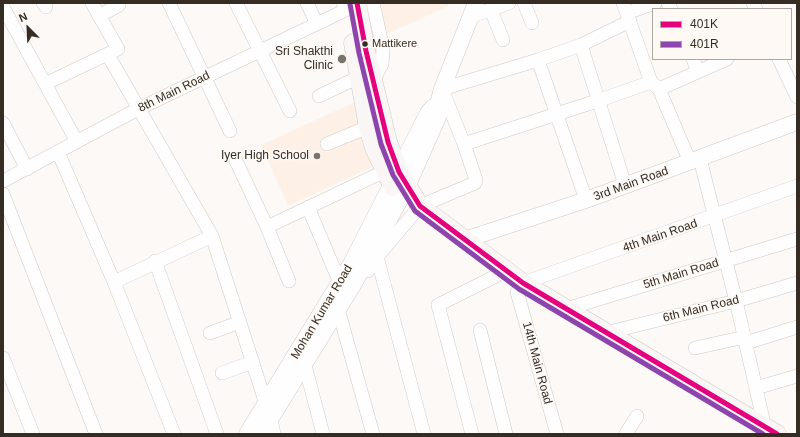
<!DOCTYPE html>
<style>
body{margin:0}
#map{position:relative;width:800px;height:437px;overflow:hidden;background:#fcf9f6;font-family:Helvetica,sans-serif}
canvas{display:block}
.frame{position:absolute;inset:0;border:4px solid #352c24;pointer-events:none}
.legend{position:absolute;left:652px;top:8px;width:140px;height:52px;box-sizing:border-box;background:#fef9f4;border:1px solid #aea7a1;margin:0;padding:5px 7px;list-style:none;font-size:12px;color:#352c24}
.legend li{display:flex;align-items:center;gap:8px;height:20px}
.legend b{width:20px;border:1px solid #aea7a1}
.north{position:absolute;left:8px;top:8px;width:40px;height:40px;-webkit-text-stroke:3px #fef9f4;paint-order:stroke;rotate:336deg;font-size:11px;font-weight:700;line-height:16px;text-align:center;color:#352c24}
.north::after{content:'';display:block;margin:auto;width:14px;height:18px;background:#352c24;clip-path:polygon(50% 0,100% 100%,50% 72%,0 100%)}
</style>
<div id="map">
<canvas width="800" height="437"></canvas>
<div class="frame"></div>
<ul class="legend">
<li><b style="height:5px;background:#e5007d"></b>401K</li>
<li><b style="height:5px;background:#8e44ad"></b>401R</li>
</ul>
<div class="north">N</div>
</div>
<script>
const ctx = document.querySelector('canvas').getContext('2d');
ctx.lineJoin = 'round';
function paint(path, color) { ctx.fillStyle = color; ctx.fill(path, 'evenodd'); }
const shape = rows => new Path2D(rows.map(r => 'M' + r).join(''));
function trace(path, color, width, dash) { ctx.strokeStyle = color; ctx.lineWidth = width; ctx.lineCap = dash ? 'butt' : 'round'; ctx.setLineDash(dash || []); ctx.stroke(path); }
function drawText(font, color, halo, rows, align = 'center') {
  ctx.font = font + ' Helvetica,sans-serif'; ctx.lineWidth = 3; ctx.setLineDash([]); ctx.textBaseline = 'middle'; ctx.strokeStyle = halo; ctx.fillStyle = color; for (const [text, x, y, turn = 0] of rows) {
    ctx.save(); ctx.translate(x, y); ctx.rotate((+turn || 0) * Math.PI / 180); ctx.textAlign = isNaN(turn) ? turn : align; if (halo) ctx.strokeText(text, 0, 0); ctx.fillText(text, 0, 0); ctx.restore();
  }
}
const built = shape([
 [374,3,448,3,448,6,383,36],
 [355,102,372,167,288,206,261,145]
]);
const minor = shape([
 [43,3,46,7],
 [169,3,230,131],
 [236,3,290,111],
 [307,3,317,24],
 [373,3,383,49,382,64,373,81],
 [524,3,532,23],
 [623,3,651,82,659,89,690,162],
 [668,3,671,9],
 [753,3,756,9],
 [3,7,77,142],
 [491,10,503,40],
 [627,13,655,3],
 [99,16,119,5],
 [472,16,509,3],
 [630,21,581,45,538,60,442,89,464,144,600,100,651,82],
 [581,45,625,185],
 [108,55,212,236,266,404],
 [693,59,698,72],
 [779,59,797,97],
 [538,60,586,200],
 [45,84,118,49,92,3],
 [659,89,727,59],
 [319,96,359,77],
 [3,123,27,169],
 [327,144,368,127],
 [58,152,114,282,174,434],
 [700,159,736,301,765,428],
 [236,161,267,227,289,281],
 [3,181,138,109,348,9,343,3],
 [3,194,96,434],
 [308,207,340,283],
 [267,227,385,171,390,165],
 [377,257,424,434],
 [155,261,217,434],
 [368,271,377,257,420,206,475,183,476,180,464,144],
 [114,282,212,236],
 [523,283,797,186],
 [517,292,557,434],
 [566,309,797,239],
 [340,316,373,434],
 [480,330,506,434],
 [210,333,240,322],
 [605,333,736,301,797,283],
 [746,343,797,327],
 [695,348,745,337],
 [3,358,33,434],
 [306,369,323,434],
 [222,373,253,362],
 [756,388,797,376],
 [272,424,274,434],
 [472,434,438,305,496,276],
 [626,434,637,416]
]);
const tertiary = shape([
 [464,240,586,200,797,122],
 [247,434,351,264,428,113,433,107],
 [261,434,353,285,407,187,438,117,439,100,442,89,476,3]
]);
const secondary = shape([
 [357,3,366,51,388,142,399,172,420,206,523,283,777,434],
 [353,43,368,127,374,148,393,187]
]);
const bus1 = shape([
 [357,3,366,51,388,142,399,172,420,206,523,283,777,434]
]);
const bus2 = shape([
 [350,4,359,53,381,144,393,175,415,211,519,289,763,434]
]);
const markers = [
 [365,44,3.5,"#352c24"],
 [342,59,5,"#7b746e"],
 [317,156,4,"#7b746e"]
];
const busNames = [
 ["Mattikere",372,44]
];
const poiNames = [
 ["Sri Shakthi",333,52],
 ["Clinic",333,66],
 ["Iyer High School",309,156]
];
const streetNames = [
 ["8th Main Road",174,92,-26],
 ["3rd Main Road",631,184,-20],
 ["4th Main Road",660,236,-19],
 ["5th Main Road",681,274,-17],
 ["6th Main Road",701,309,-14],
 ["Mohan Kumar Road",322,312,-59],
 ["14th Main Road",537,363,75]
];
paint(built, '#fdf1e7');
trace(minor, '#cfcac5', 14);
trace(tertiary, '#cfcac5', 17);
trace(secondary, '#cfcac5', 19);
trace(minor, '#fffefe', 13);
trace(tertiary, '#fffefe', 16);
trace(secondary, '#faf6f6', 18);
trace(bus1, '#e5007d', 5);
trace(bus2, '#8e44ad', 5);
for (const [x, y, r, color] of markers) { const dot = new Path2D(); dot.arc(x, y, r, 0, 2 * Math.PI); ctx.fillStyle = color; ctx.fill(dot); trace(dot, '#fef9f4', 1.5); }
drawText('11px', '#352c24', '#fef9f4', busNames, 'left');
drawText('12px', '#352c24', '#fef9f4', poiNames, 'right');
drawText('12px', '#352c24', '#fef9f4', streetNames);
</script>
